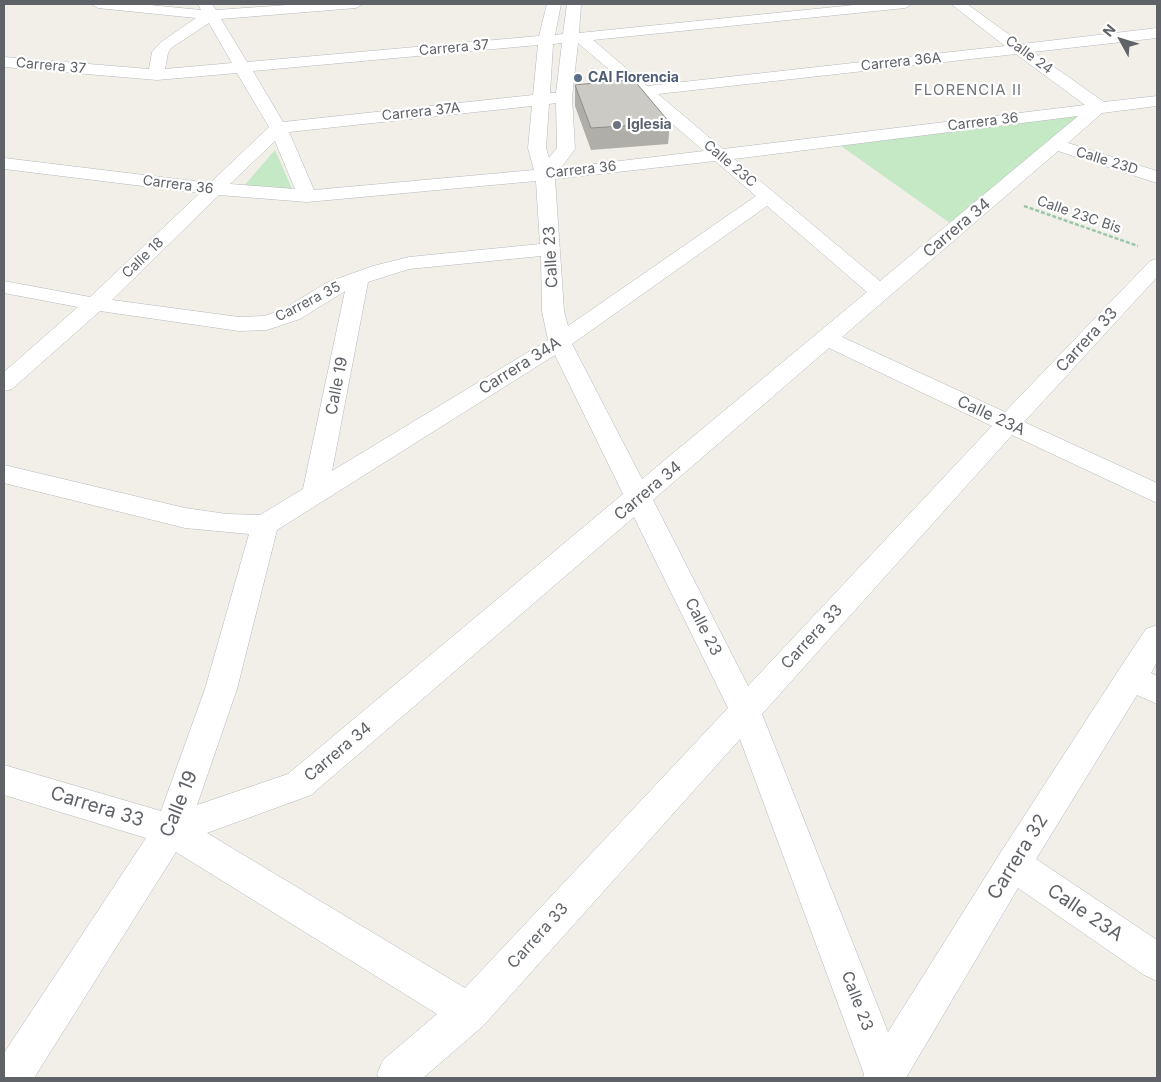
<!DOCTYPE html>
<style>
body{margin:0}
#map{position:relative;width:1161px;height:1082px;overflow:hidden;background:#f1efe8;font-family:Inter,sans-serif}
canvas{display:block}
.frame{position:absolute;inset:0;border:5px solid #5f6368;pointer-events:none}
.north{position:absolute;left:1096px;top:15px;width:50px;height:50px;-webkit-text-stroke:4px #fff;paint-order:stroke;rotate:309deg;font-size:14px;font-weight:700;line-height:20px;text-align:center;color:#5f6368}
.north::after{content:'';display:block;margin:auto;width:18px;height:22px;background:#5f6368;clip-path:polygon(50% 0,100% 100%,50% 72%,0 100%)}
</style>
<div id="map">
<canvas width="1161" height="1082"></canvas>
<div class="frame"></div>
<div class="north">N</div>
</div>
<script>
const ctx = document.querySelector('canvas').getContext('2d');
ctx.lineJoin = 'round';
function paint(path, color) { ctx.fillStyle = color; ctx.fill(path, 'evenodd'); }
const shape = rows => new Path2D(rows.map(r => 'M' + r).join(''));
function trace(path, color, width, dash) { ctx.strokeStyle = color; ctx.lineWidth = width; ctx.lineCap = dash ? 'butt' : 'round'; ctx.setLineDash(dash || []); ctx.stroke(path); }
function drawText(font, color, halo, rows, align = 'center') {
  ctx.font = font + ' Inter,sans-serif'; ctx.lineWidth = 4.5; ctx.setLineDash([]); ctx.textBaseline = 'middle'; ctx.strokeStyle = halo; ctx.fillStyle = color; for (const [text, x, y, turn = 0] of rows) {
    ctx.save(); ctx.translate(x, y); ctx.rotate((+turn || 0) * Math.PI / 180); ctx.textAlign = isNaN(turn) ? turn : align; if (halo) ctx.strokeText(text, 0, 0); ctx.fillText(text, 0, 0); ctx.restore();
  }
}
const green = shape([
 [1099,107,957,228,834,141],
 [275,150,293,191,243,187]
]);
const path = shape([
 [1024,206,1138,246]
]);
const minor = shape([
 [91,4,140,4,201,10,198,4,212,4,216,10,302,4,363,4,356,8,221,19,247,62,539,36,547,4,561,4,555,35,563,34,567,4,581,4,579,33,864,4,912,4,905,8,593,40,647,86,1005,46,951,4,967,4,1022,44,1157,28,1157,38,1033,52,1104,102,1157,96,1157,106,1102,113,1068,143,1157,171,1157,183,1058,151,842,337,1005,412,1150,261,1157,259,1157,277,1024,422,1157,483,1157,503,1012,435,762,714,888,1032,1001,852,1120,668,1146,629,1157,625,1157,662,1151,673,1157,676,1157,704,1137,695,1036,859,1157,940,1157,981,1144,975,1018,888,906,1078,863,1078,864,1074,740,739,483,1026,423,1078,379,1078,377,1074,383,1060,437,1014,176,852,34,1078,4,1078,4,1053,146,838,4,795,4,765,161,811,205,689,249,534,185,528,4,483,4,465,185,508,227,514,260,515,303,489,345,291,300,319,267,330,239,331,100,311,12,389,4,391,4,372,78,307,4,293,4,281,90,297,200,193,4,169,4,158,210,183,269,127,237,73,157,80,4,67,4,57,149,69,152,52,161,42,196,18,98,8,91,4],
 [209,23,232,63,165,69,168,53,171,48,209,23],
 [562,43,556,93,550,93,553,44,562,43],
 [578,43,704,151,561,168,575,149,572,97,578,43],
 [538,45,533,95,283,122,253,71,538,45],
 [1016,54,1085,105,723,149,658,94,1016,54],
 [556,103,557,148,549,158,546,148,549,104,556,103],
 [532,106,528,148,534,170,314,190,289,132,532,106],
 [1078,116,880,281,734,159,1078,116],
 [275,141,295,189,230,184,275,141],
 [715,161,756,196,568,326,564,311,555,179,715,161],
 [536,181,540,244,409,257,373,266,326,283,284,309,264,316,239,317,112,300,219,195,307,202,536,181],
 [767,206,867,292,642,479,572,344,767,206],
 [541,256,542,311,548,340,332,471,368,282,409,269,541,256],
 [829,348,992,426,748,686,653,500,829,348],
 [555,355,623,494,288,774,197,805,237,689,277,530,555,355],
 [634,517,728,708,465,988,207,833,311,795,634,517]
]);
const wall = shape([
 [575,85,670,123,668,144,591,150,575,106]
]);
const building = shape([
 [633,79,670,123,591,128,575,85,633,79]
]);
const markers = [
 [578,78,5,"#5c6f8a"],
 [617,125,5,"#6b7280"]
];
const farStreetnames = [
 ["Carrera 37",454,48,-5],
 ["Calle 24",1029,55,36],
 ["Carrera 36A",901,62,-6],
 ["Carrera 37",51,66,5],
 ["Carrera 37A",421,112,-6],
 ["Carrera 36",983,122,-7],
 ["Calle 23D",1107,161,17],
 ["Calle 23C",730,164,40],
 ["Carrera 36",581,170,-6],
 ["Carrera 36",178,185,7],
 ["Calle 23C Bis",1079,215,19],
 ["Calle 18",143,258,-44],
 ["Carrera 35",308,302,-27]
];
const farServicenames = [
 ["CAI Florencia",588,78]
];
const farWorshipnames = [
 ["Iglesia",627,125]
];
const farNeighbourhoodnames = [
 ["FLORENCIA II",968,90]
];
const streetNames = [
 ["Carrera 34",957,228,-40],
 ["Calle 23",551,257,-93],
 ["Carrera 33",1087,340,-47],
 ["Carrera 34A",520,366,-32],
 ["Calle 19",337,386,-79],
 ["Calle 23A",991,416,25],
 ["Carrera 34",648,491,-40],
 ["Calle 23",703,627,63],
 ["Carrera 33",812,637,-47],
 ["Carrera 34",338,752,-40],
 ["Carrera 33",538,936,-48],
 ["Calle 23",857,1001,69]
];
const nearStreetnames = [
 ["Calle 19",179,804,-68],
 ["Carrera 33",97,807,17],
 ["Carrera 32",1018,857,-58],
 ["Calle 23A",1085,913,34]
];
paint(green, '#c5e8c5');
trace(minor, '#b5b8bc', 1);
trace(path, '#9cc7a9', 2.5, [4, 2]);
paint(minor, '#fff');
paint(wall, '#afaea9');
paint(building, '#cccac5');
trace(building, '#8f8d8a', 1);
for (const [x, y, r, color] of markers) { const dot = new Path2D(); dot.arc(x, y, r, 0, 2 * Math.PI); ctx.fillStyle = color; ctx.fill(dot); trace(dot, '#fff', 2); }
drawText('14px', '#5f6368', '#fff', farStreetnames);
drawText('bold 14px', '#4e5e75', '#fff', farServicenames, 'left');
drawText('bold 14px', '#5b616d', '#fff', farWorshipnames, 'left');
ctx.letterSpacing = '1px';
drawText('15px', '#70757a', '#fff', farNeighbourhoodnames);
ctx.letterSpacing = '0px';
drawText('16px', '#5f6368', '#fff', streetNames);
drawText('19px', '#5f6368', '#fff', nearStreetnames);
</script>
